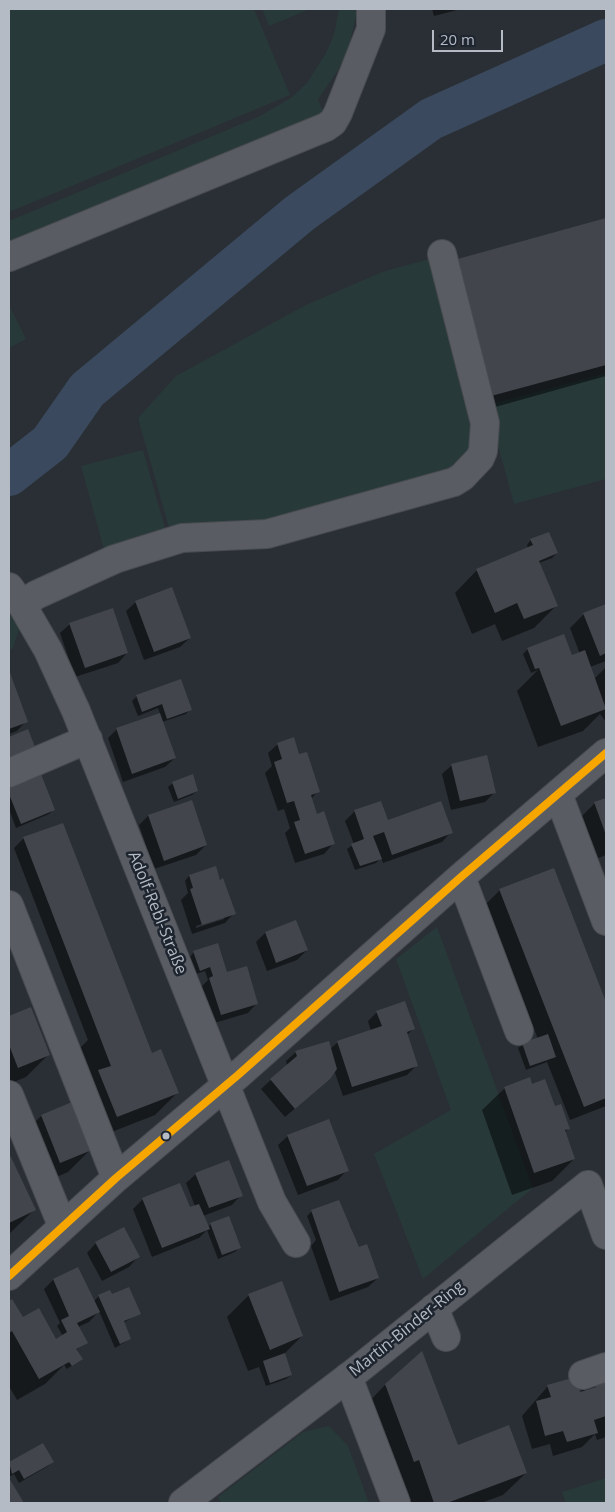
<!DOCTYPE html>
<meta charset="utf-8">
<style>
body{margin:0}
#map{position:relative;width:615px;height:1512px;overflow:hidden;background:#2a2f35;font-family:"Open Sans",sans-serif}
canvas{display:block}
.frame{position:absolute;inset:0;border:10px solid #b4bbc5;pointer-events:none}
.scale{position:absolute;left:432px;top:30px;width:71px;height:22px;box-sizing:border-box;border:2px solid #b4bbc5;border-top:0;padding-left:6px;font-size:15px;line-height:18px;white-space:nowrap;color:#b4bbc5;-webkit-text-stroke:4px #1e252f;paint-order:stroke}
</style>
<div id="map">
<canvas width="615" height="1512"></canvas>
<div class="frame"></div>
<div class="scale">20 m</div>
</div>
<script>
const ctx = document.querySelector('canvas').getContext('2d');
ctx.lineJoin = 'round';
function paint(path, color) { ctx.fillStyle = color; ctx.fill(path, 'evenodd'); }
const shape = rows => new Path2D(rows.map(r => 'M' + r).join(''));
function trace(path, color, width, dash) { ctx.strokeStyle = color; ctx.lineWidth = width; ctx.lineCap = dash ? 'butt' : 'round'; ctx.setLineDash(dash || []); ctx.stroke(path); }
function drawText(font, color, halo, rows, align = 'center') {
  ctx.font = font + ' "Open Sans",sans-serif'; ctx.lineWidth = 5; ctx.setLineDash([]); ctx.textBaseline = 'middle'; ctx.strokeStyle = halo; ctx.fillStyle = color; for (const [text, x, y, turn = 0] of rows) {
    ctx.save(); ctx.translate(x, y); ctx.rotate((+turn || 0) * Math.PI / 180); ctx.textAlign = isNaN(turn) ? turn : align; if (halo) ctx.strokeText(text, 0, 0); ctx.fillText(text, 0, 0); ctx.restore();
  }
}
const green = shape([
 [9,9,254,9,290,95,9,212],
 [262,9,310,9,269,26],
 [339,9,357,9,357,13,348,50,337,72,318,99,326,119,9,252,9,221,258,117,291,98,307,83,326,53,334,35],
 [433,258,477,446,445,474,271,525,170,531,138,418,176,376,304,306,382,272],
 [9,305,26,339,9,348],
 [606,373,606,479,514,504,487,405],
 [143,450,166,532,104,549,81,466],
 [9,612,20,626,13,648,9,651],
 [437,927,533,1188,423,1279,374,1154,451,1110,396,959],
 [329,1426,348,1446,369,1503,221,1503,218,1497,303,1432],
 [606,1478,606,1503,566,1503,562,1492]
]);
const shadow = shape([
 [432,9,461,9,434,16],
 [606,219,606,376,474,413,455,261],
 [531,540,557,553,552,558,539,563,557,605,534,628,502,641,495,624,472,634,455,593,477,570,528,549,527,545],
 [136,602,190,638,180,647,144,660,126,611],
 [605,606,606,661,590,667,594,679,606,667,606,722,600,714,583,731,538,747,517,691,538,670,531,673,523,654,528,649,567,659,580,654,570,628,584,614],
 [70,624,127,653,118,663,75,677,60,633],
 [9,674,26,721,17,731,9,734],
 [137,696,190,709,186,714,162,722,175,758,165,767,123,782,108,738,117,729,160,714,158,708,138,716,132,701],
 [27,731,33,746,28,751,9,759,9,738],
 [278,744,318,791,311,799,316,815,333,844,324,854,295,863,285,833,290,828,284,809,278,811,265,773,272,766,268,753],
 [452,765,495,792,485,802,451,810,442,774],
 [40,776,54,809,49,814,16,828,9,809,9,789],
 [173,783,197,791,192,795,174,802,168,787],
 [606,799,606,855,586,863,572,826,595,803],
 [191,801,206,845,196,855,154,869,139,825,148,816],
 [355,811,387,822,451,832,442,842,383,863,381,858,376,863,355,870,347,849,354,844,345,821],
 [24,838,151,1055,177,1093,155,1115,94,1139,75,1053,88,1040,14,848],
 [215,868,234,913,225,923,192,934,181,900,188,893,185,881,189,876],
 [224,916,224,919,196,928,196,926],
 [553,869,606,1005,606,1106,570,1120,547,1062,526,1070,518,1048,523,1044,538,1039,486,904,500,890],
 [265,933,307,950,297,960,267,971,256,942],
 [194,952,226,972,257,1003,248,1013,211,1024,200,988,208,980,205,971,196,974,190,957],
 [30,1009,49,1054,26,1077,9,1084,9,1017],
 [377,1012,413,1029,407,1035,417,1065,407,1075,343,1096,334,1070,319,1088,285,1117,261,1089,287,1065,286,1061,296,1052,330,1049,338,1042,371,1031,368,1021],
 [532,1086,554,1108,568,1129,565,1132,574,1159,552,1181,512,1195,482,1110,505,1088],
 [41,1116,90,1150,68,1172,38,1185,19,1138],
 [288,1136,347,1170,338,1180,298,1195,278,1145],
 [9,1154,34,1210,9,1234],
 [196,1174,241,1195,232,1205,203,1216,208,1227,211,1224,240,1247,235,1252,218,1259,207,1230,199,1238,152,1257,133,1209,143,1199,189,1209,195,1206,186,1183],
 [312,1211,343,1228,350,1225,358,1249,378,1278,368,1287,330,1301,311,1246,316,1240,307,1216],
 [96,1243,138,1257,129,1267,102,1281,87,1253],
 [78,1268,93,1302,99,1296,111,1296,139,1313,123,1323,130,1339,115,1348,99,1311,89,1322,78,1327,86,1343,75,1350,81,1359,67,1369,64,1365,45,1384,17,1400,9,1386,9,1302,12,1301,21,1317,56,1340,63,1336,57,1326,60,1323,44,1289,53,1280],
 [249,1295,302,1336,284,1354,291,1375,286,1379,266,1386,259,1367,248,1371,227,1317],
 [606,1375,606,1437,597,1440,595,1434,582,1447,553,1456,550,1444,532,1449,522,1416,548,1386,579,1393,594,1379],
 [385,1385,457,1446,526,1473,503,1495,481,1503,404,1503,363,1408],
 [42,1445,52,1462,48,1466,19,1483,14,1474,9,1477,9,1464]
]);
const river = shape([
 [9,475,50,443,87,390,300,213,431,119,606,40]
]);
const building = shape([
 [606,218,606,365,491,396,454,260],
 [549,532,558,553,539,561,558,606,524,619,517,603,495,613,476,569,533,545,530,539],
 [172,587,191,638,154,652,135,601],
 [606,604,606,653,600,656,583,613],
 [113,608,128,653,85,668,69,623],
 [564,634,572,655,585,650,606,709,561,726,539,668,535,669,527,648],
 [9,670,28,722,9,729],
 [181,679,192,710,167,719,162,704,142,712,136,695],
 [160,713,176,758,132,774,116,728],
 [28,729,35,747,9,757,9,737],
 [294,737,299,754,307,752,320,792,311,795,317,814,324,811,335,844,305,854,294,822,300,820,294,801,287,803,274,762,282,759,277,743],
 [487,755,496,793,460,801,451,764],
 [41,774,55,810,21,824,9,794,9,788],
 [193,774,198,791,178,799,172,782],
 [606,798,606,835,594,802],
 [192,800,207,845,164,861,148,815],
 [381,801,388,820,441,801,453,833,392,855,384,832,373,836,382,859,360,866,351,844,364,839,354,810],
 [63,823,152,1053,161,1049,179,1093,117,1117,98,1070,111,1066,23,837],
 [216,866,220,880,223,878,236,914,202,925,190,889,193,888,189,875],
 [554,868,606,1002,606,1098,584,1107,499,889],
 [296,920,308,950,276,963,265,932],
 [218,943,227,972,247,966,258,1004,221,1015,209,978,213,976,210,967,200,971,193,951],
 [405,1001,415,1029,407,1032,418,1066,352,1087,337,1041,382,1026,376,1011],
 [31,1007,50,1055,18,1068,9,1045,9,1016],
 [548,1034,556,1057,530,1066,522,1043],
 [329,1041,337,1069,330,1079,295,1109,270,1079,297,1056,295,1051],
 [530,1077,532,1084,545,1079,555,1106,561,1104,570,1129,565,1130,575,1159,534,1173,504,1087],
 [72,1102,92,1150,60,1163,41,1115],
 [329,1119,349,1171,307,1186,287,1135],
 [9,1153,36,1210,9,1223],
 [229,1160,243,1196,209,1208,195,1173],
 [180,1183,190,1207,199,1204,210,1229,162,1248,142,1198],
 [339,1200,359,1247,367,1244,379,1278,339,1292,311,1210],
 [229,1216,241,1248,222,1255,210,1223],
 [124,1227,140,1257,111,1272,95,1242],
 [78,1267,100,1312,77,1323,88,1343,76,1349,83,1359,72,1366,69,1362,39,1379,12,1331,9,1333,9,1301,12,1299,23,1317,39,1308,56,1339,67,1332,61,1320,69,1316,53,1279],
 [282,1281,303,1336,270,1350,248,1294],
 [129,1287,141,1314,124,1321,131,1339,120,1344,98,1295,110,1290,112,1294],
 [422,1351,458,1445,509,1425,527,1473,447,1503,434,1503,419,1460,414,1462,385,1384],
 [285,1353,292,1375,270,1383,263,1361],
 [606,1374,606,1416,594,1420,598,1433,567,1442,563,1431,545,1436,536,1401,551,1397,547,1385,576,1377,580,1392,596,1387,593,1378],
 [43,1443,54,1462,24,1479,19,1470,12,1474,9,1462],
 [9,1478,24,1503,9,1503]
]);
const minor = shape([
 [9,257,326,127,333,122,338,113,371,29,371,9],
 [9,587,22,605,48,650,76,711,272,1202,296,1243],
 [22,605,36,595,115,559,182,538,267,534,454,482,462,477,480,458,483,451,485,423,442,254],
 [9,773,88,739],
 [558,794,606,921],
 [461,877,519,1031],
 [9,905,116,1178],
 [9,1095,62,1225],
 [9,1276,116,1178,238,1075,461,877,606,753],
 [434,1308,446,1337],
 [583,1375,606,1367],
 [348,1377,396,1503],
 [183,1503,355,1372,588,1185,606,1235]
]);
const bus1 = shape([
 [9,1276,116,1178,238,1075,461,877,606,753]
]);
const markers = [
 [166,1136,4.5,"#b4bbc5"]
];
const streetNames = [
 ["Adolf-Rebl-Straße",157,913,68],
 ["Martin-Binder-Ring",407,1329,-39]
];
paint(green, '#28393a');
paint(shadow, '#0007');
trace(river, '#3a495d', 42);
paint(building, '#42464c');
trace(minor, '#484b50', 30);
trace(minor, '#595d63', 28);
trace(bus1, '#f7a600', 8);
for (const [x, y, r, color] of markers) { const dot = new Path2D(); dot.arc(x, y, r, 0, 2 * Math.PI); ctx.fillStyle = color; ctx.fill(dot); trace(dot, '#1e252f', 2); }
drawText('16px', '#b4bbc5', '#1e252f', streetNames);
</script>
